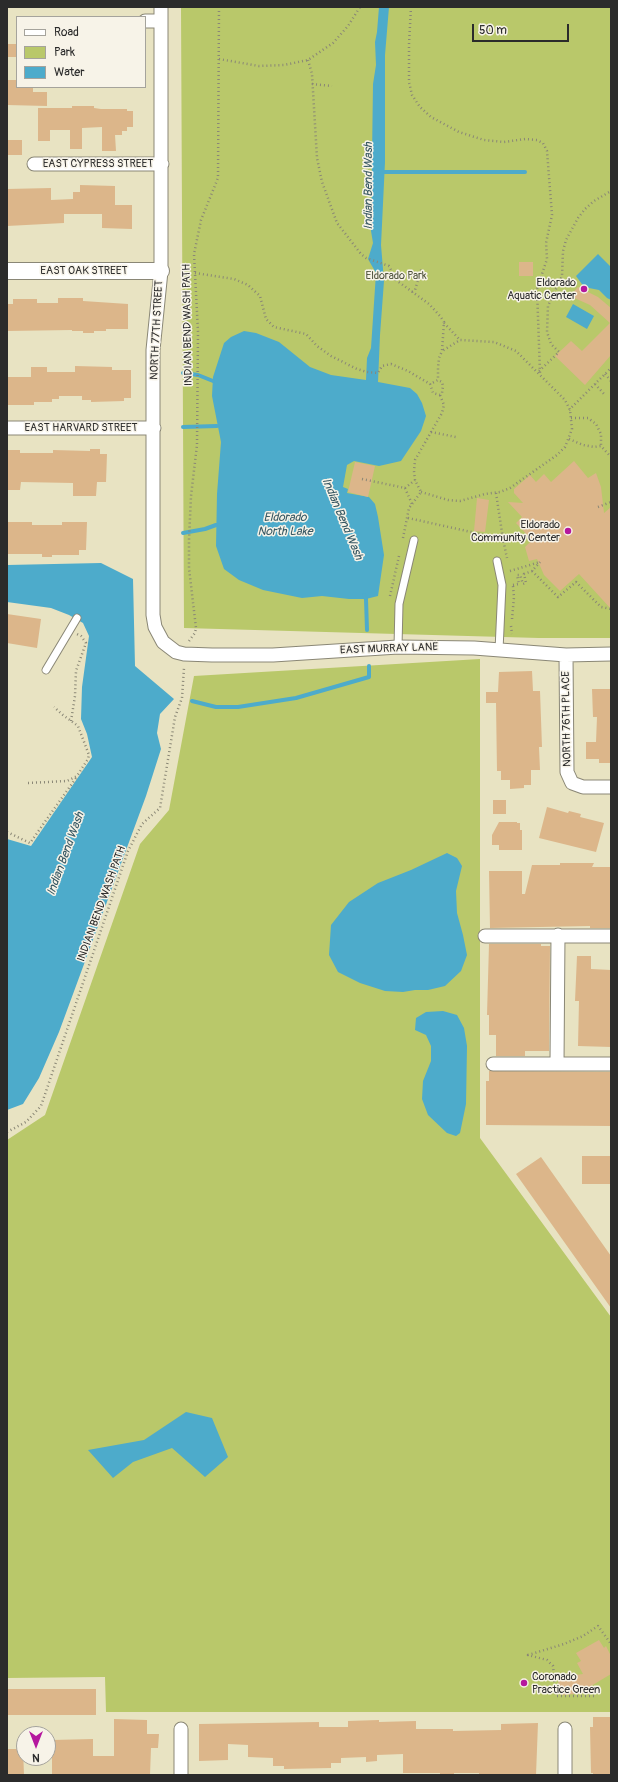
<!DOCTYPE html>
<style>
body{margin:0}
#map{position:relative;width:618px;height:1782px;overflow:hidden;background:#e8e3c2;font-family:Pangolin,sans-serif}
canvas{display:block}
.frame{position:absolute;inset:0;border:8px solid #2b2b2b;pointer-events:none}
.legend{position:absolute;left:16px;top:16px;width:130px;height:72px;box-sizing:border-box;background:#f7f3e8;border:1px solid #a5a39c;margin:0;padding:5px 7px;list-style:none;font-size:12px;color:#2b2b2b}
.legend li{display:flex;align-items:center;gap:8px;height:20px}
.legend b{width:20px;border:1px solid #a5a39c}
.north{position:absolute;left:16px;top:1726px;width:40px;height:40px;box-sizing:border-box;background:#f7f3e8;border:1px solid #a5a39c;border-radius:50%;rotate:180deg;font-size:11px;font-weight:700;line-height:16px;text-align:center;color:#2b2b2b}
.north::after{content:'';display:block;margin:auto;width:14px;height:18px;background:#b5179e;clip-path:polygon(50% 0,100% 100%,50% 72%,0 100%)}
.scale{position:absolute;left:472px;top:24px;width:97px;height:18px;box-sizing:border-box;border:2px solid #2b2b2b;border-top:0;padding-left:5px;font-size:12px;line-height:14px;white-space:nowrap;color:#2b2b2b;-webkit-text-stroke:3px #f7f3e8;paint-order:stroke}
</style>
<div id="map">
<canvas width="618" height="1782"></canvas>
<div class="frame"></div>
<ul class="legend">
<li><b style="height:5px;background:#fff"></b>Road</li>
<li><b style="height:11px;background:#b9c86a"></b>Park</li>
<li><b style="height:11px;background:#4dabcb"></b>Water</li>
</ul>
<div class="north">N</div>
<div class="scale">50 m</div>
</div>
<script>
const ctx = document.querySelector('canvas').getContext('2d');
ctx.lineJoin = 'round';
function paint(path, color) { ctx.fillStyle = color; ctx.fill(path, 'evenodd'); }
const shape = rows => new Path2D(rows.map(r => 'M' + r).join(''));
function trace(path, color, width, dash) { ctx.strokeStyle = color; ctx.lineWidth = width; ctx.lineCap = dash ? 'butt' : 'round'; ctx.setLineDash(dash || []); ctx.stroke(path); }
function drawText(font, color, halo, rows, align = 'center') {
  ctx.font = font + ' Pangolin,sans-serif'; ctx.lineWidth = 3; ctx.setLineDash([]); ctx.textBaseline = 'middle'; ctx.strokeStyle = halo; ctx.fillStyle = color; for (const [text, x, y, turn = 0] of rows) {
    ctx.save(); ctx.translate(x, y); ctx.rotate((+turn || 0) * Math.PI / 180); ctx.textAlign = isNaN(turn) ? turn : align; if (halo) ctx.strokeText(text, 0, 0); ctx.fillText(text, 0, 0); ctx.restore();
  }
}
const green = shape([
 [181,7,611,7,611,638,539,638,184,628],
 [480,659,480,1138,611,1317,611,1712,106,1712,105,1677,7,1678,7,1140,45,1115,140,844,169,810,194,676]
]);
const water = shape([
 [379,7,389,7,385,55,385,162,381,245,384,281,380,335,378,382,410,388,417,394,422,403,426,416,421,431,401,461,379,466,354,461,347,465,343,487,348,489,347,493,369,497,375,504,378,517,384,555,378,596,366,599,349,599,322,596,302,598,263,590,239,580,224,569,216,546,217,494,221,442,212,396,213,377,224,343,231,337,244,331,256,333,279,342,310,367,331,375,366,380,367,358,371,348,376,273,368,259,373,243,371,231,373,84,376,65,375,42,377,32],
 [598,254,611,267,611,300,607,298,599,290,584,287,576,276],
 [573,304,594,316,587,329,566,317],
 [101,563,133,579,135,666,174,699,160,714,157,733,161,749,146,796,59,1032,39,1078,23,1104,7,1110,7,839,31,846,92,757,87,734,81,719,82,687,89,636,83,623,69,615,51,608,7,602,7,565],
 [447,853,457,858,462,866,456,891,457,913,463,935,467,955,461,971,445,986,428,990,415,990,403,992,385,991,360,983,338,972,329,955,331,925,349,902,378,883,411,870],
 [443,1011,457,1015,464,1028,467,1046,466,1104,460,1133,456,1136,447,1133,428,1115,422,1099,423,1081,431,1061,431,1046,426,1035,415,1030,416,1018,426,1012],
 [186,1412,212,1418,228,1457,205,1477,172,1448,133,1462,113,1478,88,1450,144,1440]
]);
const stream = shape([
 [380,172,525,172],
 [183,373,198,375,213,381],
 [183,427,217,426],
 [183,533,205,529,216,525],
 [364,595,366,599,367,630],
 [192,701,216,707,238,707,296,698,369,677,369,666]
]);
const building = shape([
 [7,44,17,44,17,57,7,57],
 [7,80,17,80,17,87,33,87,33,92,47,92,47,106,7,105],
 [72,106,94,106,94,108,101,109,127,109,127,111,133,111,133,127,127,127,127,131,122,131,122,135,115,135,116,151,102,151,102,127,82,128,82,149,70,149,70,130,50,130,50,141,38,141,38,108,72,108],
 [7,140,22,140,22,155,7,155],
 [80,185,115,186,115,205,132,205,132,229,102,228,102,214,64,214,64,223,7,226,7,189,51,188,51,200,73,199,73,192,80,192],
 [519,262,533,262,533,276,519,276],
 [578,287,598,297,611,308,611,355,585,385,555,356,571,341,582,351,610,323,590,305,570,296],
 [58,298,83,298,83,301,128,304,128,329,106,329,106,331,94,331,94,333,83,333,83,331,72,331,72,330,7,331,7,304,13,304,13,299,37,299,37,303,58,303],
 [75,366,112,367,112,370,131,370,131,398,124,398,124,401,91,402,91,400,82,400,82,396,59,396,59,399,52,399,52,402,34,402,34,405,7,405,7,377,31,377,31,367,47,367,47,372,75,372],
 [90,449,100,449,100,454,107,454,106,482,97,482,96,496,73,496,73,483,21,482,20,490,7,490,7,450,20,450,20,453,53,453,53,450,90,451],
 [574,461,588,478,596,473,601,487,604,513,611,507,611,609,579,574,560,591,544,575,537,559,529,561,525,547,532,540,516,523,522,517,508,502,523,503,514,493,514,489,530,475,536,482,544,474,551,482],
 [355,462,375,466,368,497,348,492],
 [477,498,489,500,485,532,474,531],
 [7,522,32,522,32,525,62,525,62,522,87,522,86,550,79,550,79,555,52,555,52,557,42,557,42,554,7,554],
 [7,614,41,619,37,648,7,643],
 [532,671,533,691,540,691,542,747,539,747,540,770,531,770,531,785,524,785,524,788,510,789,510,780,501,780,501,771,497,771,496,703,486,703,486,692,498,692,499,672],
 [592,689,611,689,611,763,599,763,599,759,586,759,586,742,596,742,597,717,593,717],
 [493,800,506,800,506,814,493,814],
 [547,807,568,813,569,811,581,814,580,817,604,823,596,852,539,838],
 [499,822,517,822,517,823,520,823,520,830,522,830,522,850,499,850,499,845,492,845,492,835],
 [560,863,594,863,592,867,611,867,611,928,590,928,590,926,490,928,489,871,522,871,522,894,525,894,532,865,560,865],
 [489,944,541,944,541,946,550,946,549,1051,525,1051,525,1056,496,1056,496,1035,489,1035,489,1015,487,1015],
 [577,956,591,956,591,969,611,970,611,1047,578,1046,579,1001,575,1001],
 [489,1071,611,1072,611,1126,486,1125,486,1081,489,1081],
 [582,1156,611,1156,611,1184,582,1184],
 [541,1157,611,1256,611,1308,516,1174],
 [599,1640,604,1648,606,1646,611,1656,611,1674,586,1689,586,1693,562,1695,562,1691,559,1691,558,1677,583,1674,577,1663,581,1661,576,1653],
 [7,1689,96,1689,96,1715,7,1715],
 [593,1717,611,1717,611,1775,593,1775,593,1773,591,1773,590,1727,593,1727],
 [114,1719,147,1720,147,1734,159,1734,158,1748,151,1748,150,1775,52,1775,52,1740,93,1739,93,1756,114,1756],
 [379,1720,379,1722,416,1721,416,1729,453,1729,453,1731,501,1730,501,1724,538,1723,536,1775,479,1775,479,1773,454,1773,454,1775,440,1775,440,1773,403,1773,403,1754,377,1755,377,1761,366,1762,366,1757,341,1758,341,1763,331,1763,331,1768,284,1769,284,1766,273,1766,273,1758,248,1757,248,1745,228,1744,228,1760,199,1761,199,1724,319,1722,319,1727,348,1727,348,1721],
 [7,1749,23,1749,24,1775,7,1775]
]);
const path = shape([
 [411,7,409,44,409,82,412,95,420,107,431,117,459,132,484,140,504,142,525,139,537,140,543,143,547,151,552,215,546,243,547,259,537,289,540,373],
 [219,59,259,66,284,65,308,60,333,43,348,26,360,7],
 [308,60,312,74,317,158,322,182,337,223,361,254,366,258,389,266,396,280,429,304,440,316,444,322,442,351,439,358,438,368,438,380],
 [312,84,332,86],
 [195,273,234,279,248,285,260,296,266,319,274,327,306,334,317,346,331,356,357,369,367,372,378,373,382,366,391,364,408,371,430,384,433,393,440,395,442,393,443,386,442,382,438,380,430,384],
 [412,292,415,290,422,267],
 [444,323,460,340],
 [539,371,559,352,551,344,547,332,548,306,562,276,563,251,566,240,578,218,585,209,594,201,611,191],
 [605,374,611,381],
 [595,384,604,394],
 [569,410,611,368],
 [571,418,588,418,596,424,601,434,601,446],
 [431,432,456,437],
 [569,439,583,445,594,447,601,446,611,457],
 [362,479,405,488,412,504],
 [405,488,415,480],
 [421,492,448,500,460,501,485,494,500,492,510,488,557,455,565,447,572,429,570,410,565,400,516,351,494,342,460,340,442,351],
 [496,493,503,539],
 [598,507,611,502],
 [408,518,503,539,507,558],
 [403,538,409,508,421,492,415,480,414,471,415,460,442,413,444,405,440,395],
 [510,571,540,562],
 [532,571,558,597,576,582,601,607,611,609],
 [513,585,519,584,517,575,520,575,523,584,526,583,524,574,532,571,540,562],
 [390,596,399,556],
 [512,619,514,597,513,586],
 [511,626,512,634],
 [189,641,195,633,196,628,189,568,189,540,191,496,197,445,198,332,194,254,201,220,218,178,219,7],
 [71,721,75,696,76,671,86,643,81,636,77,634],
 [28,783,67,781,77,776,88,759,89,755,78,726,63,715,54,707],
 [7,832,30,843,76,778],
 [7,1132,26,1122,41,1106,128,851,142,824,160,808,175,717,182,698,184,668],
 [594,1696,556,1696,553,1666,547,1660,528,1655,564,1644,583,1636,598,1626,611,1644]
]);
const service = shape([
 [497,561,502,585,499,650],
 [398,647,399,604,414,540],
 [46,670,77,618]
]);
const minor = shape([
 [161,7,161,271,153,350,153,615,155,627,163,642,176,652,184,654,212,655,273,655,398,647,474,648,566,655,611,654],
 [145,21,161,21],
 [34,164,162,164],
 [7,428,154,428],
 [566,655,567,772,572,783,583,787,611,787],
 [485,936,611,936],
 [557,1063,558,935],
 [493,1064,611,1064],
 [181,1729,181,1775],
 [565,1775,565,1729]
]);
const tertiary = shape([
 [7,271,161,271]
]);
const markers = [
 [584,289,4,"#b5179e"],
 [568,531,4,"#b5179e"],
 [524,1683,4,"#b5179e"]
];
const streetNames = [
 ["EAST CYPRESS STREET",98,164],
 ["EAST OAK STREET",84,271],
 ["INDIAN BEND WASH PATH",188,325,-91],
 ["NORTH 77TH STREET",157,330,-87],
 ["EAST HARVARD STREET",81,428],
 ["EAST MURRAY LANE",389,649,-2],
 ["NORTH 76TH PLACE",567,719,-91],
 ["INDIAN BEND WASH PATH",102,904,-70]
];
const parkNames = [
 ["Eldorado Park",396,276]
];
const poiNames = [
 ["Eldorado",576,283],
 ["Aquatic Center",576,296],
 ["Eldorado",560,525],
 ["Community Center",560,538],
 ["Coronado",532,1677,"left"],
 ["Practice Green",532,1690,"left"]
];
const waterNames = [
 ["Indian Bend Wash",369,186,-90],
 ["Eldorado",285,518],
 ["North Lake",285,532],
 ["Indian Bend Wash",342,519,67],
 ["Indian Bend Wash",66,854,-70]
];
paint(green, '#b9c86a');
paint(water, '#4dabcb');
trace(stream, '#4dabcb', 4);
paint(building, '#dcb68a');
trace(service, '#8a8776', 9);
trace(minor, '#8a8776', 15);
trace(tertiary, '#8a8776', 18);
trace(path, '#8a8776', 2.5, [1, 3]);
trace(service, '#fff', 7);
trace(minor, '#fff', 13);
trace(tertiary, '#fff', 16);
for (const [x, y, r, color] of markers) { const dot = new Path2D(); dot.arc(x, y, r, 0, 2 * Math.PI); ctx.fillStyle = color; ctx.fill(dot); trace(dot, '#f7f3e8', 1.5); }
drawText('11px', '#2b2b2b', '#f7f3e8', streetNames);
drawText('11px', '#4e523b', '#f7f3e8', parkNames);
drawText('11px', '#2b2b2b', '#f7f3e8', poiNames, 'right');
drawText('italic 12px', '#375863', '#f7f3e8', waterNames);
</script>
